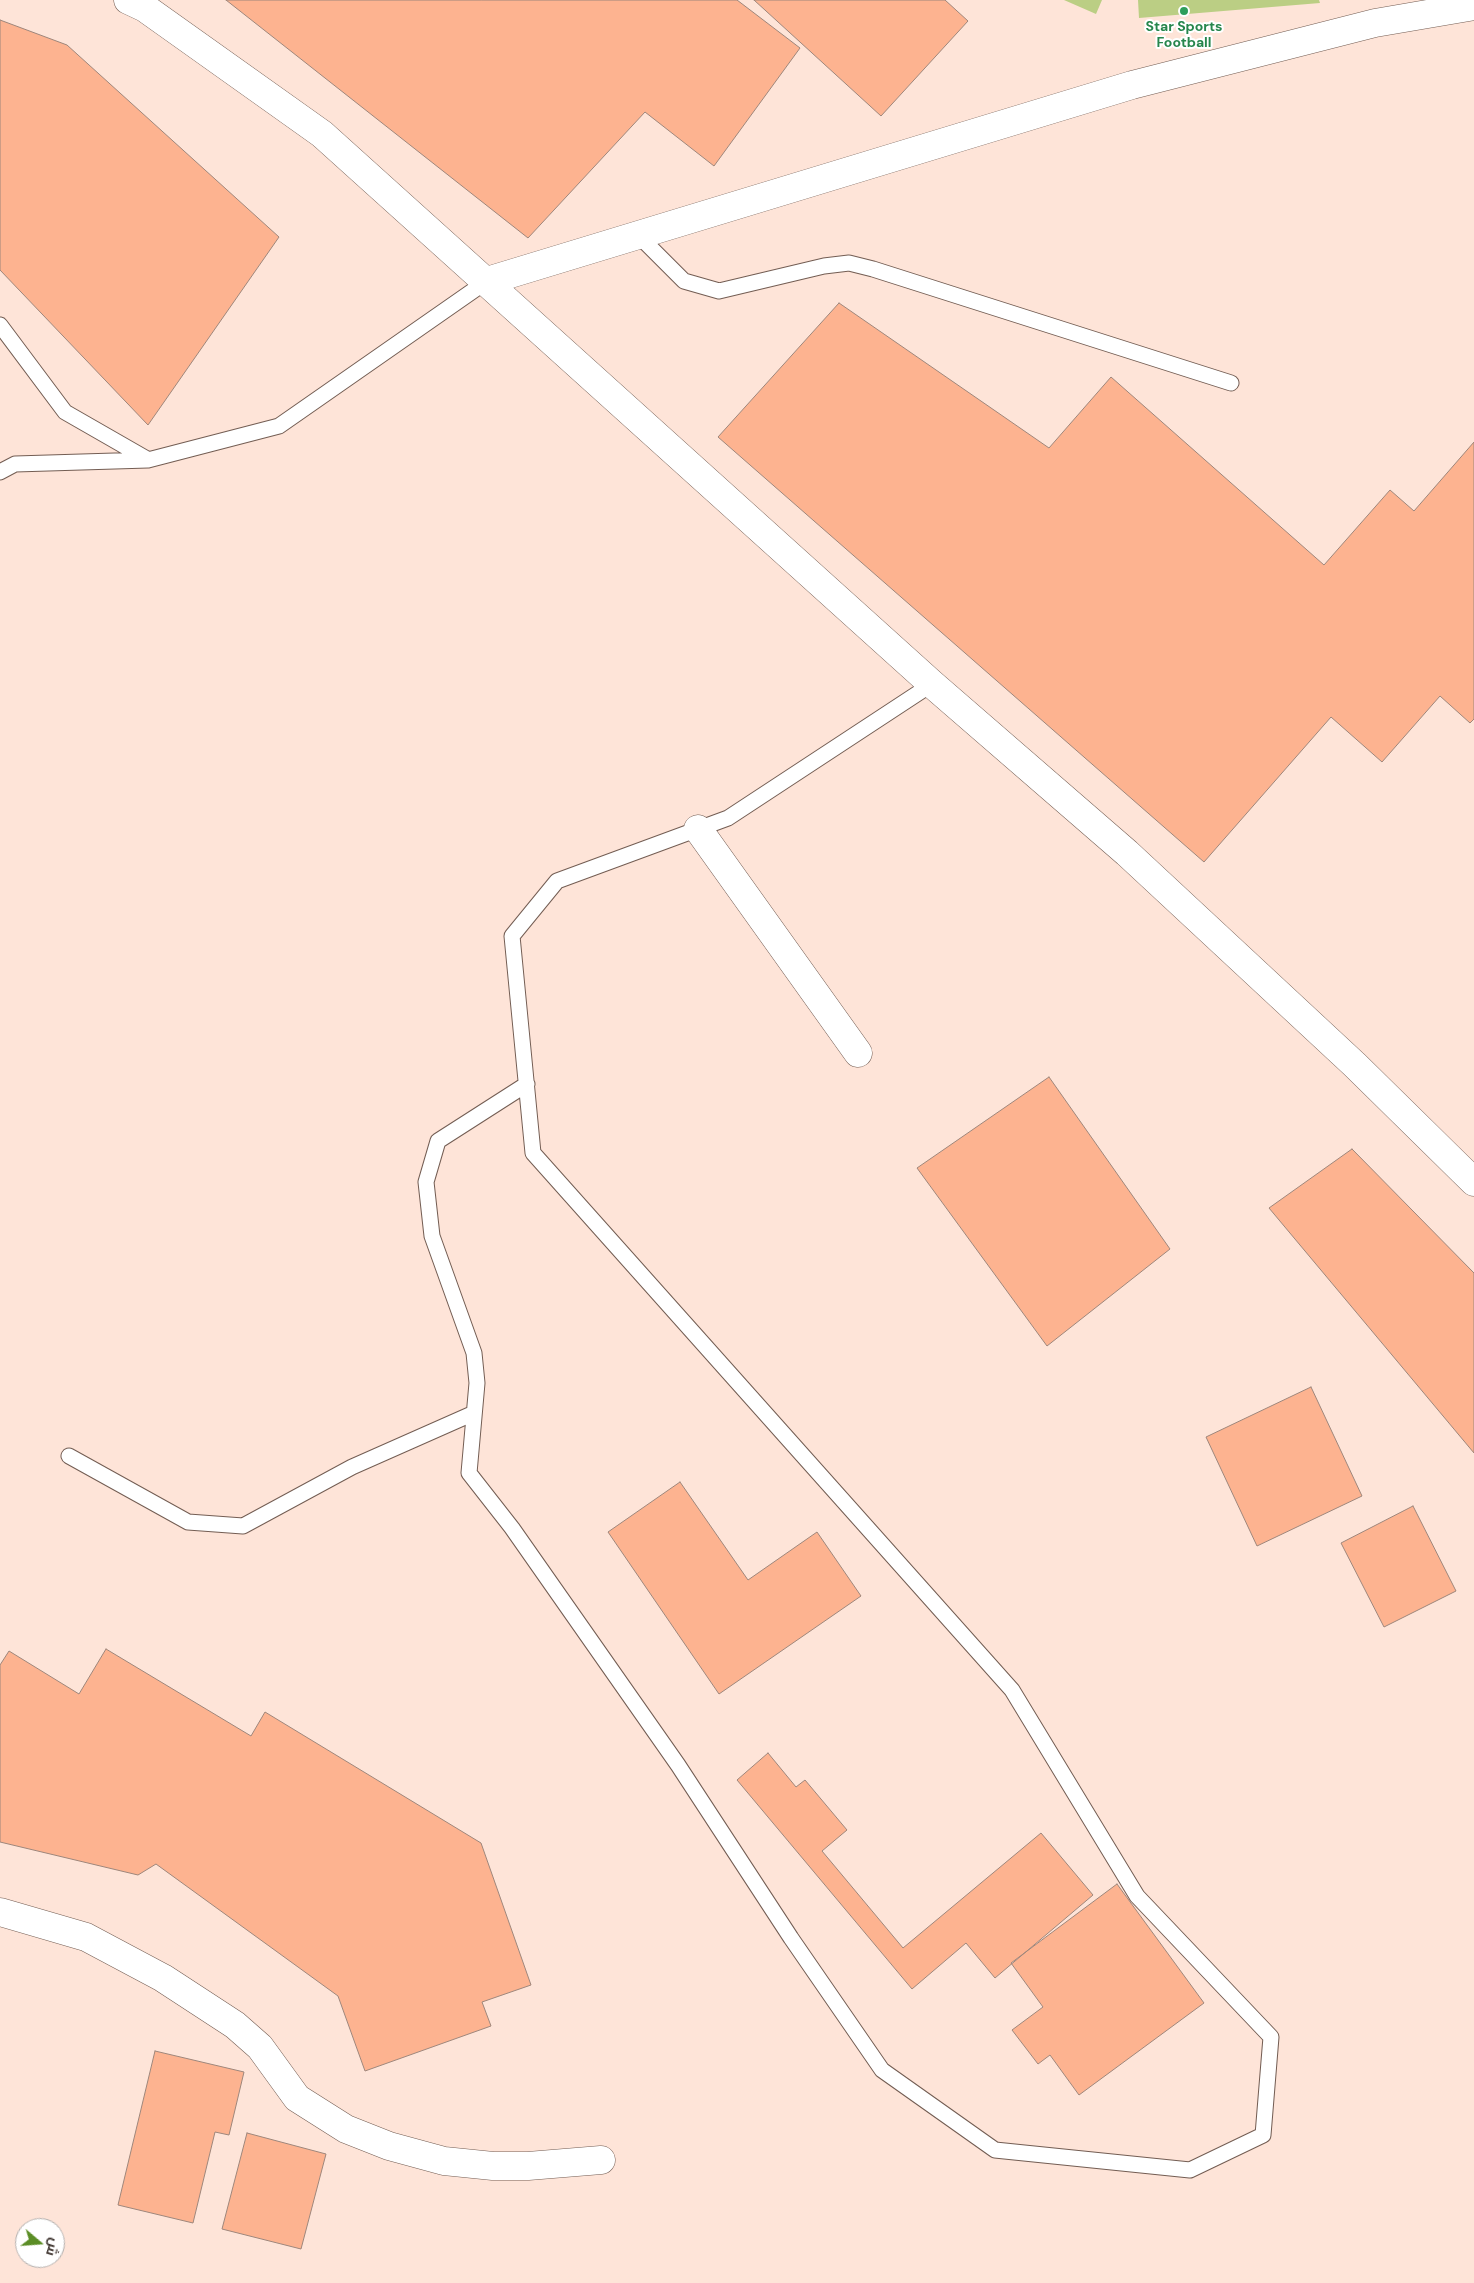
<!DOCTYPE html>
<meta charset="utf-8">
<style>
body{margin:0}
#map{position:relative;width:1474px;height:2283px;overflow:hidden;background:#fee4d8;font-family:"DM Sans",Cairo,sans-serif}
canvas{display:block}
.north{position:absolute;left:15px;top:2218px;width:50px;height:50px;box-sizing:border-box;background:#fff;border:1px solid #b3afad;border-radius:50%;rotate:108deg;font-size:14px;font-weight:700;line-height:20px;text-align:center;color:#413732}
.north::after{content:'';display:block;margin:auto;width:18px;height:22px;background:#5b8d25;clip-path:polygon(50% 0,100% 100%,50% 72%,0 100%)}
</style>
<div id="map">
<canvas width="1474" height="2283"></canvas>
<div class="north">ش</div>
</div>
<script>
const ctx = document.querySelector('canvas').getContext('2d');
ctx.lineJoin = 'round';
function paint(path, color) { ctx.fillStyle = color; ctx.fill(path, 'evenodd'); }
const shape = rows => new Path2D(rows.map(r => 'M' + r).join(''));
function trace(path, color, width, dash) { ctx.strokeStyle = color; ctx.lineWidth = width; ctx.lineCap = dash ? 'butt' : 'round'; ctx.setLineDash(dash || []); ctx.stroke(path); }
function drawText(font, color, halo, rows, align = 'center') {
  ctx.font = font + ' "DM Sans",sans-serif'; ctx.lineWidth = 4; ctx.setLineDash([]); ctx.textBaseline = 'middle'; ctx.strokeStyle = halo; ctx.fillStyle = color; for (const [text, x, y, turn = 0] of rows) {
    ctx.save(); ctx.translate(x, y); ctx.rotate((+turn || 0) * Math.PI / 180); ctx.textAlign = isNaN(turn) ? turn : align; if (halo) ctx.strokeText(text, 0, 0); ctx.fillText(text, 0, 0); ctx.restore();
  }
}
const green = shape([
 [1064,0,1102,0,1096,14],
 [1138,0,1319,0,1320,3,1139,18]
]);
const building = shape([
 [226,0,737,0,800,48,714,166,645,112,528,238,226,0],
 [754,0,945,0,968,21,881,116,754,0],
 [0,20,67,45,279,237,148,425,0,270,0,20],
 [839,303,1049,448,1111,377,1324,565,1390,490,1414,511,1474,442,1474,719,1470,723,1440,696,1382,762,1331,717,1204,862,718,437,839,303],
 [1049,1077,1170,1249,1047,1346,917,1168,1049,1077],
 [1352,1149,1474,1273,1474,1453,1269,1208,1352,1149],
 [1311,1387,1362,1496,1257,1546,1206,1437,1311,1387],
 [680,1482,748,1580,817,1532,861,1596,719,1694,608,1532,680,1482],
 [1413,1506,1456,1591,1384,1627,1341,1543,1413,1506],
 [106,1649,251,1736,265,1712,481,1843,531,1985,482,2002,491,2026,365,2071,338,1996,156,1864,138,1875,0,1842,0,1665,9,1651,79,1694,106,1649],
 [768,1753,796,1787,805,1780,847,1830,822,1851,903,1948,1041,1833,1093,1895,995,1978,966,1943,912,1989,737,1780,768,1753],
 [1117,1884,1204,2003,1079,2095,1050,2055,1038,2064,1012,2030,1043,2007,1011,1963,1117,1884],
 [155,2051,244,2072,229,2135,215,2132,193,2223,118,2205,155,2051],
 [247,2133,326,2154,301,2249,222,2229,247,2133]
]);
const service = shape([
 [637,234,684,281,719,291,824,266,849,263,873,269,1231,383],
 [0,325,65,412,147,459],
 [0,472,15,464,148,460,279,426,487,281],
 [527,1084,438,1141,426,1182,432,1236,474,1353,477,1383,469,1473,512,1528,678,1765,791,1938,882,2070,995,2150,1190,2170,1263,2135,1271,2037,1137,1896,1012,1690,533,1153,512,936,557,881,728,818,932,684],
 [69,1456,188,1522,243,1526,352,1467,474,1413]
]);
const minor = shape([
 [128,0,145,8,322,134,932,684,1127,853,1355,1065,1474,1182],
 [487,281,1132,85,1375,23,1474,6],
 [698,829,858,1053],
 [0,1912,86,1937,163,1978,235,2025,260,2047,297,2098,346,2129,389,2146,444,2161,493,2166,528,2166,601,2160]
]);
const markers = [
 [1184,11,5,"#2e9e5b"]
];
const leisureNames = [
 ["Star Sports",1184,27],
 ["Football",1184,43]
];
paint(green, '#bbce84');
paint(building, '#fdb390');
trace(building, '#9e867b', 1);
trace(service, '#735d53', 17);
trace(minor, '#735d53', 29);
trace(service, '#fff', 15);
trace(minor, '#fff', 28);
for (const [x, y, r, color] of markers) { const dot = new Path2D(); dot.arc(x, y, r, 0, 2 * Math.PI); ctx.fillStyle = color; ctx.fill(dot); trace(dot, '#fff', 2); }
drawText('bold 14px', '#27864d', '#fff', leisureNames);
</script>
